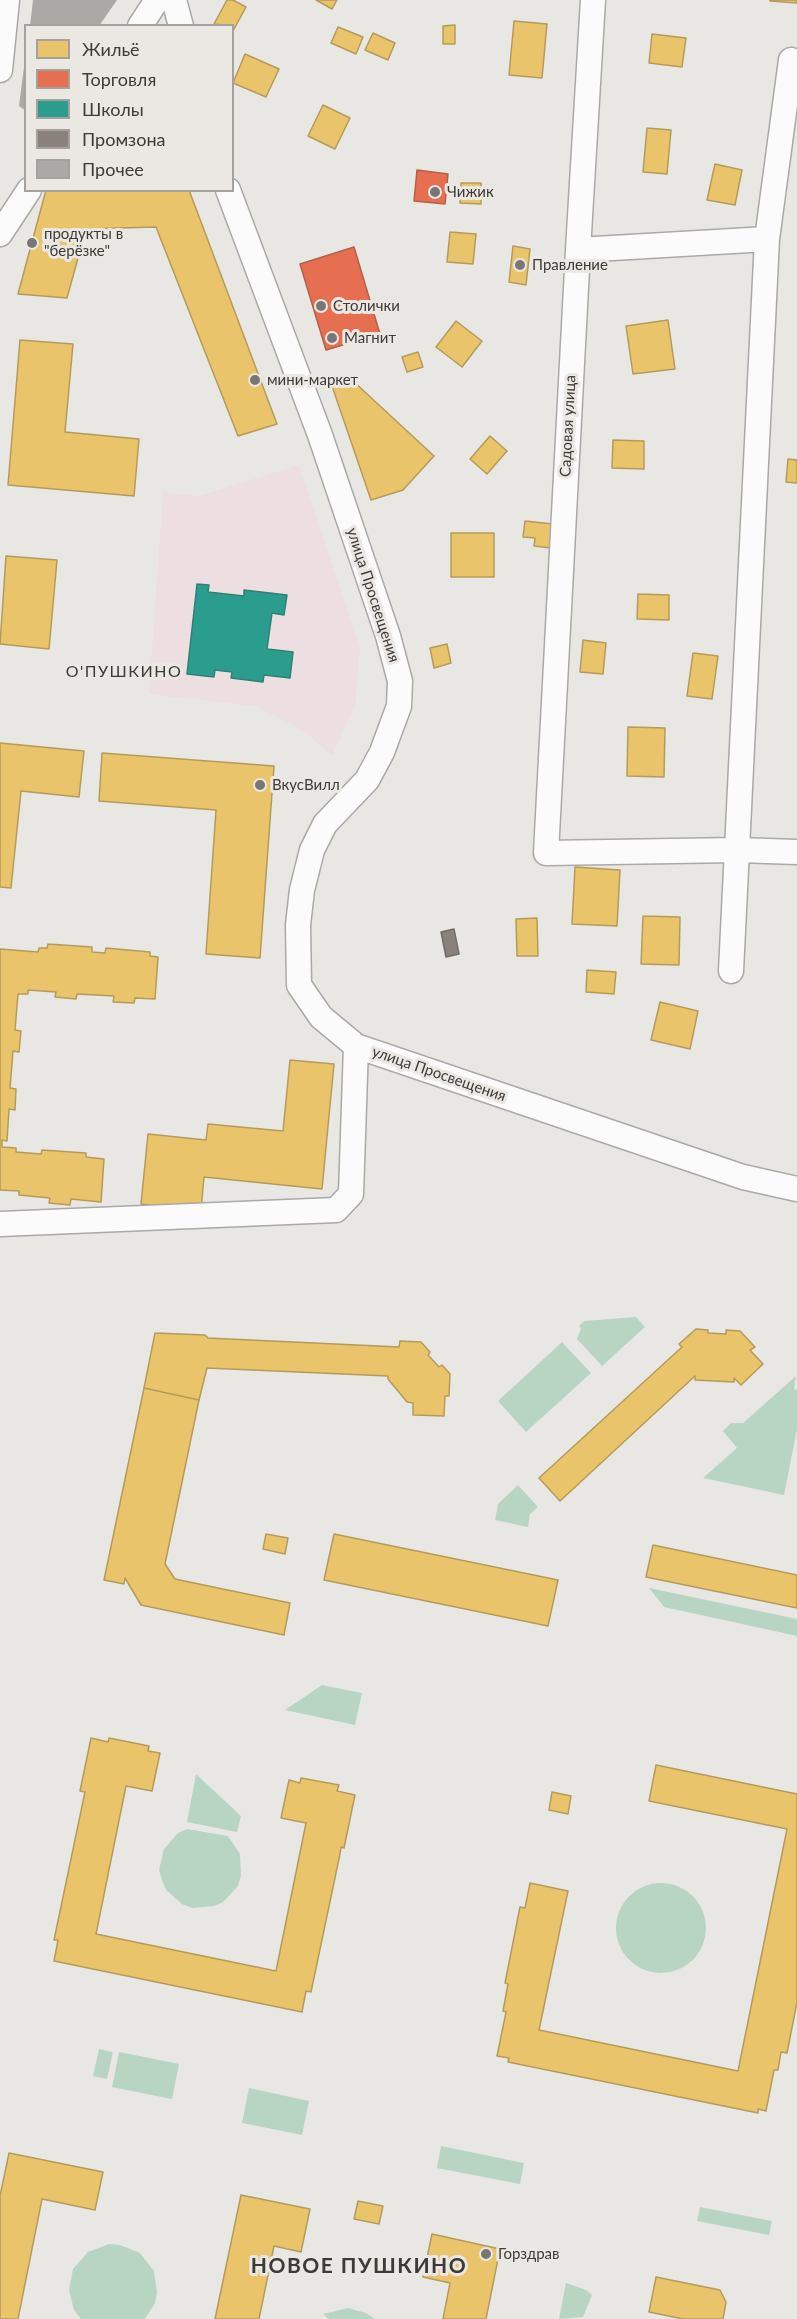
<!DOCTYPE html>
<meta charset="utf-8">
<style>
body{margin:0}
#map{position:relative;width:797px;height:2319px;overflow:hidden;background:#e9e7e4;font-family:Lato,sans-serif}
canvas{display:block}
.legend{position:absolute;left:24px;top:24px;width:210px;height:168px;box-sizing:border-box;background:#ebe7e2;border:2px solid #a5a29e;margin:0;padding:8px 10px;list-style:none;font-size:18px;color:#3d3b39}
.legend li{display:flex;align-items:center;gap:12px;height:30px}
.legend b{width:30px;border:2px solid #a5a29e}
</style>
<div id="map">
<canvas width="797" height="2319"></canvas>
<ul class="legend">
<li><b style="height:16px;background:#e9c46a"></b>Жильё</li>
<li><b style="height:16px;background:#e76f51"></b>Торговля</li>
<li><b style="height:16px;background:#2a9d8f"></b>Школы</li>
<li><b style="height:16px;background:#8a817c"></b>Промзона</li>
<li><b style="height:16px;background:#aaa9a6"></b>Прочее</li>
</ul>
</div>
<script>
const ctx = document.querySelector('canvas').getContext('2d');
ctx.lineJoin = 'round';
function paint(path, color) { ctx.fillStyle = color; ctx.fill(path, 'evenodd'); }
const shape = rows => new Path2D(rows.map(r => 'M' + r).join(''));
function trace(path, color, width, dash) { ctx.strokeStyle = color; ctx.lineWidth = width; ctx.lineCap = dash ? 'butt' : 'round'; ctx.setLineDash(dash || []); ctx.stroke(path); }
function drawText(font, color, halo, rows, align = 'center') {
  ctx.font = font + ' Lato,sans-serif'; ctx.lineWidth = 6; ctx.setLineDash([]); ctx.textBaseline = 'middle'; ctx.strokeStyle = halo; ctx.fillStyle = color; for (const [text, x, y, turn = 0] of rows) {
    ctx.save(); ctx.translate(x, y); ctx.rotate((+turn || 0) * Math.PI / 180); ctx.textAlign = isNaN(turn) ? turn : align; if (halo) ctx.strokeText(text, 0, 0); ctx.fillText(text, 0, 0); ctx.restore();
  }
}
const education = shape([
 [299,465,360,647,355,706,332,756,303,730,256,706,149,694,163,492,199,496]
]);
const green = shape([
 [636,1317,645,1327,602,1366,577,1339,581,1329,579,1326,584,1321],
 [562,1342,591,1373,526,1432,498,1401],
 [796,1376,794,1389,797,1390,797,1429,784,1495,703,1478,737,1448,723,1431,731,1423,743,1423],
 [518,1485,538,1507,530,1514,528,1527,495,1520,498,1504],
 [649,1588,797,1619,797,1636,664,1607],
 [322,1685,362,1693,355,1725,285,1710],
 [196,1774,241,1816,237,1832,187,1822],
 [187,1829,228,1836,240,1854,241,1875,238,1886,223,1902,214,1906,192,1908,182,1904,166,1890,162,1880,159,1870,164,1849,178,1833],
 '616 1928a45 45 0 1 1 90 0a45 45 0 1 1-90 0Z',
 [99,2049,113,2052,107,2079,93,2076],
 [119,2052,179,2064,172,2099,112,2087],
 [249,2088,309,2101,302,2135,242,2123],
 [441,2146,524,2163,520,2184,437,2168],
 [700,2207,772,2221,769,2235,697,2221],
 [109,2244,120,2245,140,2253,154,2271,157,2293,155,2303,145,2319,81,2319,74,2310,69,2290,73,2269,88,2252],
 [566,2283,586,2290,592,2295,583,2317,559,2319],
 [348,2308,366,2313,375,2319,329,2319,323,2314]
]);
const homes = shape([
 [227,0,233,0,246,7,232,33,232,26,214,24,227,0],
 [316,0,337,0,332,9,316,0],
 [797,0,797,3,770,1,770,0,797,0],
 [514,21,547,24,542,78,509,75,514,21],
 [455,25,455,44,443,44,443,26,455,25],
 [338,27,363,37,356,54,331,43,338,27],
 [373,33,395,43,388,60,365,50,373,33],
 [652,34,686,38,682,67,649,63,652,34],
 [245,54,279,69,266,97,233,83,245,54],
 [323,105,350,118,335,149,308,136,323,105],
 [647,128,671,130,667,174,643,172,647,128],
 [715,164,742,170,735,205,707,200,715,164],
 [461,183,481,183,481,204,460,203,461,183],
 [46,190,189,190,277,424,238,436,156,227,86,229,67,298,18,294,46,190],
 [450,232,476,234,473,264,447,262,450,232],
 [513,246,530,249,526,285,509,282,513,246],
 [668,320,675,369,633,374,626,326,668,320],
 [456,321,482,341,462,367,436,347,456,321],
 [20,340,73,344,65,432,139,439,134,496,8,485,20,340],
 [418,352,423,367,407,372,402,357,418,352],
 [352,380,434,456,403,490,371,500,332,386,352,380],
 [490,436,507,451,487,474,470,459,490,436],
 [613,440,644,441,644,469,612,468,613,440],
 [788,459,797,460,797,483,786,482,788,459],
 [525,521,553,524,551,548,534,546,535,538,523,537,525,521],
 [451,533,494,533,494,577,451,577,451,533],
 [6,556,57,560,49,649,0,644,6,556],
 [638,594,669,595,669,620,637,619,638,594],
 [583,640,606,643,603,674,580,672,583,640],
 [447,644,451,663,434,668,430,648,447,644],
 [693,653,718,656,712,699,687,696,693,653],
 [628,727,665,728,664,777,627,776,628,727],
 [0,743,84,751,79,797,21,791,11,888,0,887,0,743],
 [102,753,274,766,260,958,206,954,216,810,99,801,102,753],
 [575,867,620,870,617,926,572,924,575,867],
 [643,916,680,917,679,965,641,964,643,916],
 [537,918,538,956,517,956,516,919,537,918],
 [48,944,92,947,92,952,105,953,106,948,150,952,150,956,158,957,155,999,135,998,134,1003,113,1002,114,996,77,994,76,999,55,997,56,992,28,990,28,994,18,994,15,1030,21,1031,19,1052,13,1051,10,1088,16,1089,15,1110,9,1109,7,1141,2,1140,2,1147,16,1148,16,1152,41,1154,42,1150,86,1153,86,1157,104,1159,101,1202,71,1199,70,1205,49,1203,50,1198,19,1195,19,1191,0,1190,0,949,38,952,39,948,47,948,48,944],
 [587,970,616,972,614,994,586,992,587,970],
 [660,1002,698,1011,690,1049,651,1040,660,1002],
 [290,1060,334,1064,322,1189,204,1177,201,1210,141,1204,148,1134,206,1140,208,1124,283,1131,290,1060],
 [696,1329,708,1330,708,1333,726,1334,726,1330,740,1331,755,1347,750,1350,763,1364,741,1385,734,1378,734,1382,695,1380,695,1376,560,1501,539,1478,682,1347,679,1344,696,1329],
 [155,1333,205,1335,208,1338,399,1347,400,1341,421,1342,430,1352,428,1355,439,1367,442,1365,450,1374,449,1396,445,1396,444,1416,413,1415,413,1403,407,1402,388,1379,388,1376,207,1368,199,1400,144,1388,155,1333],
 [144,1388,199,1400,165,1564,175,1579,290,1603,284,1635,141,1605,125,1578,124,1584,104,1580,144,1388],
 [266,1534,288,1538,285,1554,263,1549,266,1534],
 [334,1534,558,1580,548,1626,324,1580,334,1534],
 [653,1545,797,1575,797,1608,646,1577,653,1545],
 [91,1738,108,1742,109,1738,149,1746,148,1751,160,1753,152,1791,126,1786,96,1934,276,1971,306,1823,281,1818,289,1780,300,1783,301,1778,339,1785,337,1791,355,1795,344,1848,341,1847,340,1854,311,1992,306,1991,302,2012,54,1961,58,1940,54,1940,85,1792,80,1791,91,1738],
 [656,1765,797,1794,797,2002,787,2053,781,2052,778,2070,774,2070,766,2111,758,2109,758,2113,508,2062,509,2058,497,2056,506,2012,503,2011,508,1984,505,1983,520,1907,525,1908,530,1883,568,1891,539,2030,738,2071,787,1829,649,1801,656,1765],
 [552,1792,571,1796,568,1814,549,1810,552,1792],
 [9,2153,103,2172,95,2210,42,2199,18,2319,0,2319,0,2196,9,2153],
 [241,2195,310,2209,301,2252,274,2246,259,2319,215,2319,241,2195],
 [358,2201,383,2206,379,2224,354,2219,358,2201],
 [432,2234,500,2249,486,2319,443,2319,450,2283,423,2277,432,2234],
 [656,2277,720,2290,726,2302,723,2319,683,2319,649,2312,656,2277]
]);
const shops = shape([
 [417,170,448,174,445,204,414,201,417,170],
 [354,247,380,334,326,350,300,264,354,247]
]);
const schools = shape([
 [197,584,209,585,208,592,244,596,244,590,287,595,284,615,272,613,267,649,293,652,290,678,264,675,263,682,231,678,232,672,215,670,214,677,187,674,197,584]
]);
const industry = shape([
 [454,929,459,954,446,957,441,932,454,929]
]);
const building = shape([
 [33,0,117,0,99,26,30,26],
 [24,67,26,67,26,111,19,106]
]);
const minor = shape([
 [174,0,181,26],
 [593,0,578,250,546,853,737,850,797,852],
 [140,26,157,0],
 [0,70,7,0],
 [228,190,320,435,388,636,400,681,399,706,382,752,367,780,325,824,312,850,302,890,298,925,299,985,321,1017,356,1046,743,1177,797,1189],
 [0,234,29,190],
 [578,250,767,239],
 [731,971,767,239,791,60],
 [0,1224,336,1210,351,1194,356,1046]
]);
const markers = [
 [435,192,6,"#797775"],
 [32,243,6,"#797775"],
 [520,265,6,"#797775"],
 [321,306,6,"#797775"],
 [332,338,6,"#797775"],
 [255,380,6,"#797775"],
 [260,785,6,"#797775"],
 [486,2254,6,"#797775"]
];
const poiNames = [
 ["Чижик",447,192],
 ["продукты в",44,234],
 ["\"берёзке\"",44,251],
 ["Правление",532,265],
 ["Столички",333,306],
 ["Магнит",344,338],
 ["мини-маркет",267,380],
 ["ВкусВилл",272,785],
 ["Горздрав",498,2254]
];
const streetNames = [
 ["Садовая улица",568,426,-87],
 ["улица Просвещения",373,595,72],
 ["улица Просвещения",439,1074,19]
];
const neighbourhoodNames = [
 ["О'ПУШКИНО",124,672]
];
const districtNames = [
 ["НОВОЕ ПУШКИНО",359,2266]
];
paint(education, '#eddee1');
paint(green, '#b8d5c4');
paint(homes, '#e9c46a');
trace(homes, '#b59b5b', 1.5);
paint(shops, '#e76f51');
trace(shops, '#b45f4a', 1.5);
paint(schools, '#2a9d8f');
trace(schools, '#308075', 1.5);
paint(industry, '#8a817c');
trace(industry, '#736c68', 1.5);
paint(building, '#aaa9a6');
trace(minor, '#aba9a7', 27);
trace(minor, '#fcfbfb', 24);
for (const [x, y, r, color] of markers) { const dot = new Path2D(); dot.arc(x, y, r, 0, 2 * Math.PI); ctx.fillStyle = color; ctx.fill(dot); trace(dot, '#ebe7e2', 2); }
drawText('15px', '#3d3b39', '#ebe7e2', poiNames, 'left');
drawText('15px', '#3d3b39', '#ebe7e2', streetNames);
ctx.letterSpacing = '1.5px';
drawText('16px', '#3d3b39', '#ebe7e2', neighbourhoodNames);
ctx.letterSpacing = '0px';
ctx.letterSpacing = '1.5px';
drawText('bold 21px', '#3d3b39', '#ebe7e2', districtNames);
ctx.letterSpacing = '0px';
</script>
